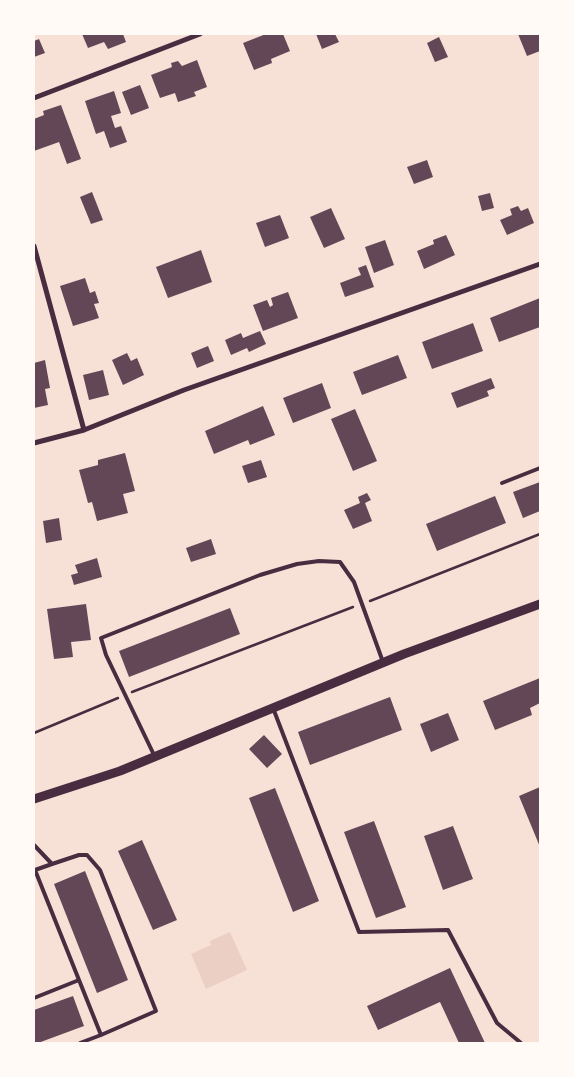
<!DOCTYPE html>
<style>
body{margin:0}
#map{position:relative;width:574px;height:1077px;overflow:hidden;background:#f7e1d7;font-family:Lora,serif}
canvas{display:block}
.frame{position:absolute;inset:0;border:35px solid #fffaf5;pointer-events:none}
</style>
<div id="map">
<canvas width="574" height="1077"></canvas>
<div class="frame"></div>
</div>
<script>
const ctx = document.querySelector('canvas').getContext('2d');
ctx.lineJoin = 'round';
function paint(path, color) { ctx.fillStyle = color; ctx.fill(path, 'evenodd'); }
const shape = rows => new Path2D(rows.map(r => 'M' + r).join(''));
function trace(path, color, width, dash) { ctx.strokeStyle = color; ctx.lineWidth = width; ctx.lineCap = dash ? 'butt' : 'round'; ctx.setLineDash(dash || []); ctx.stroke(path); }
const green = shape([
 [230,932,247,970,206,989,191,954,211,945,210,941]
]);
const building = shape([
 [82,34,123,34,126,42,108,49,104,42,88,48],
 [266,34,283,34,290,51,271,59,272,63,254,70,243,43],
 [316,34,335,34,339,42,322,49],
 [518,34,540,34,540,51,527,56],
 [439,37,448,57,435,62,427,43],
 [39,39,45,53,34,57,34,41],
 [197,60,207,87,194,92,196,96,178,102,175,93,160,98,151,75,172,67,171,63,178,61,182,66],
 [140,85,149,108,131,115,122,92],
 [114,91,121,113,111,116,115,128,121,126,127,142,110,148,104,131,96,134,85,101],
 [61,105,81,159,67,164,59,142,34,151,34,119,44,115,43,111],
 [427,160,433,177,414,184,407,167],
 [92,192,103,220,91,224,80,197],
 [490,193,494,208,482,211,478,196],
 [518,206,521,211,528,208,534,223,507,235,500,220,512,215,510,209],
 [331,208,345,239,324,248,310,217],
 [280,215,289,238,265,247,256,223],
 [446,235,455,255,424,269,417,251,434,244,433,240],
 [385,240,394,265,374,273,365,247],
 [201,250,212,282,168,298,156,267],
 [366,265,374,287,345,297,340,283,361,275,358,268],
 [85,278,90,293,95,291,99,303,94,304,99,318,73,326,60,286],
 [288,292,298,318,263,331,253,305,267,300,270,307,273,305,271,298],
 [540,298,540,327,499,342,490,318],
 [473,323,483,351,432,369,422,342],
 [260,331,266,344,249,352,247,348,231,355,225,340,241,333,243,338],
 [208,346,214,361,197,368,191,353],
 [127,353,131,361,137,358,144,375,123,385,112,360],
 [398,355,407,378,362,395,353,372],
 [45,360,50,388,45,389,48,405,34,408,34,363],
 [103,370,109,395,89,400,83,375],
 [491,378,495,388,487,391,489,396,457,408,451,393],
 [322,383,331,408,293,423,283,398],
 [263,406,275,435,250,445,248,440,214,454,205,431],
 [355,409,377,461,353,471,331,419],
 [125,453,135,491,123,494,128,513,97,521,92,502,88,503,79,470,98,465,98,460],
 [261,460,267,477,248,483,242,466],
 [540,482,540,511,523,518,513,492],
 [367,493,371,500,365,503,372,521,353,529,344,510,360,503,358,497],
 [495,496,506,523,437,551,426,524],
 [59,518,62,540,46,543,43,521],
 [211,539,216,554,191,562,186,548],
 [97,558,102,577,74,585,71,575,78,573,75,565],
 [86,604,91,640,71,642,73,657,54,659,47,609],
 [230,608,240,634,129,677,119,651],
 [540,678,540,703,530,708,532,715,495,730,483,701],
 [390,697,402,730,310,765,298,732],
 [448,713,459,740,431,752,420,724],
 [264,735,282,754,267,768,249,749],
 [540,787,540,847,519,796],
 [275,788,319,901,293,912,249,798],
 [374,821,406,907,376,918,344,832],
 [453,826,473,879,443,890,424,836],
 [142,840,177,920,153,930,118,851],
 [85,871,128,980,97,993,54,884],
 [450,968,485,1043,459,1043,440,1002,378,1030,367,1006],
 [73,996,84,1026,38,1043,34,1043,34,1010]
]);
const path = shape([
 [370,601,540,534],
 [132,692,353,607],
 [34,733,118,698]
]);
const service = shape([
 [502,483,540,468],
 [273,708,359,932,448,930,497,1023,521,1043],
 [155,757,106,655,101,638,260,575,297,564,319,561,340,562,354,582,383,662],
 [34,845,52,864,35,870,101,1035,80,1043],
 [52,864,79,855,87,855,100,870,156,1011,101,1035],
 [34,998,79,980]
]);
const minor = shape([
 [34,98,200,34],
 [34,246,84,430],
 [34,443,84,430,184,390,540,264]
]);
const tertiary = shape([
 [34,799,120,771,404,654,540,604]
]);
paint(green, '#ebcfc5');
paint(building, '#644757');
trace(path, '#4a2c40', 2.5);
trace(service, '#4a2c40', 4);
trace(minor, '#4a2c40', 5);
trace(tertiary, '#4a2c40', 9);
</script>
